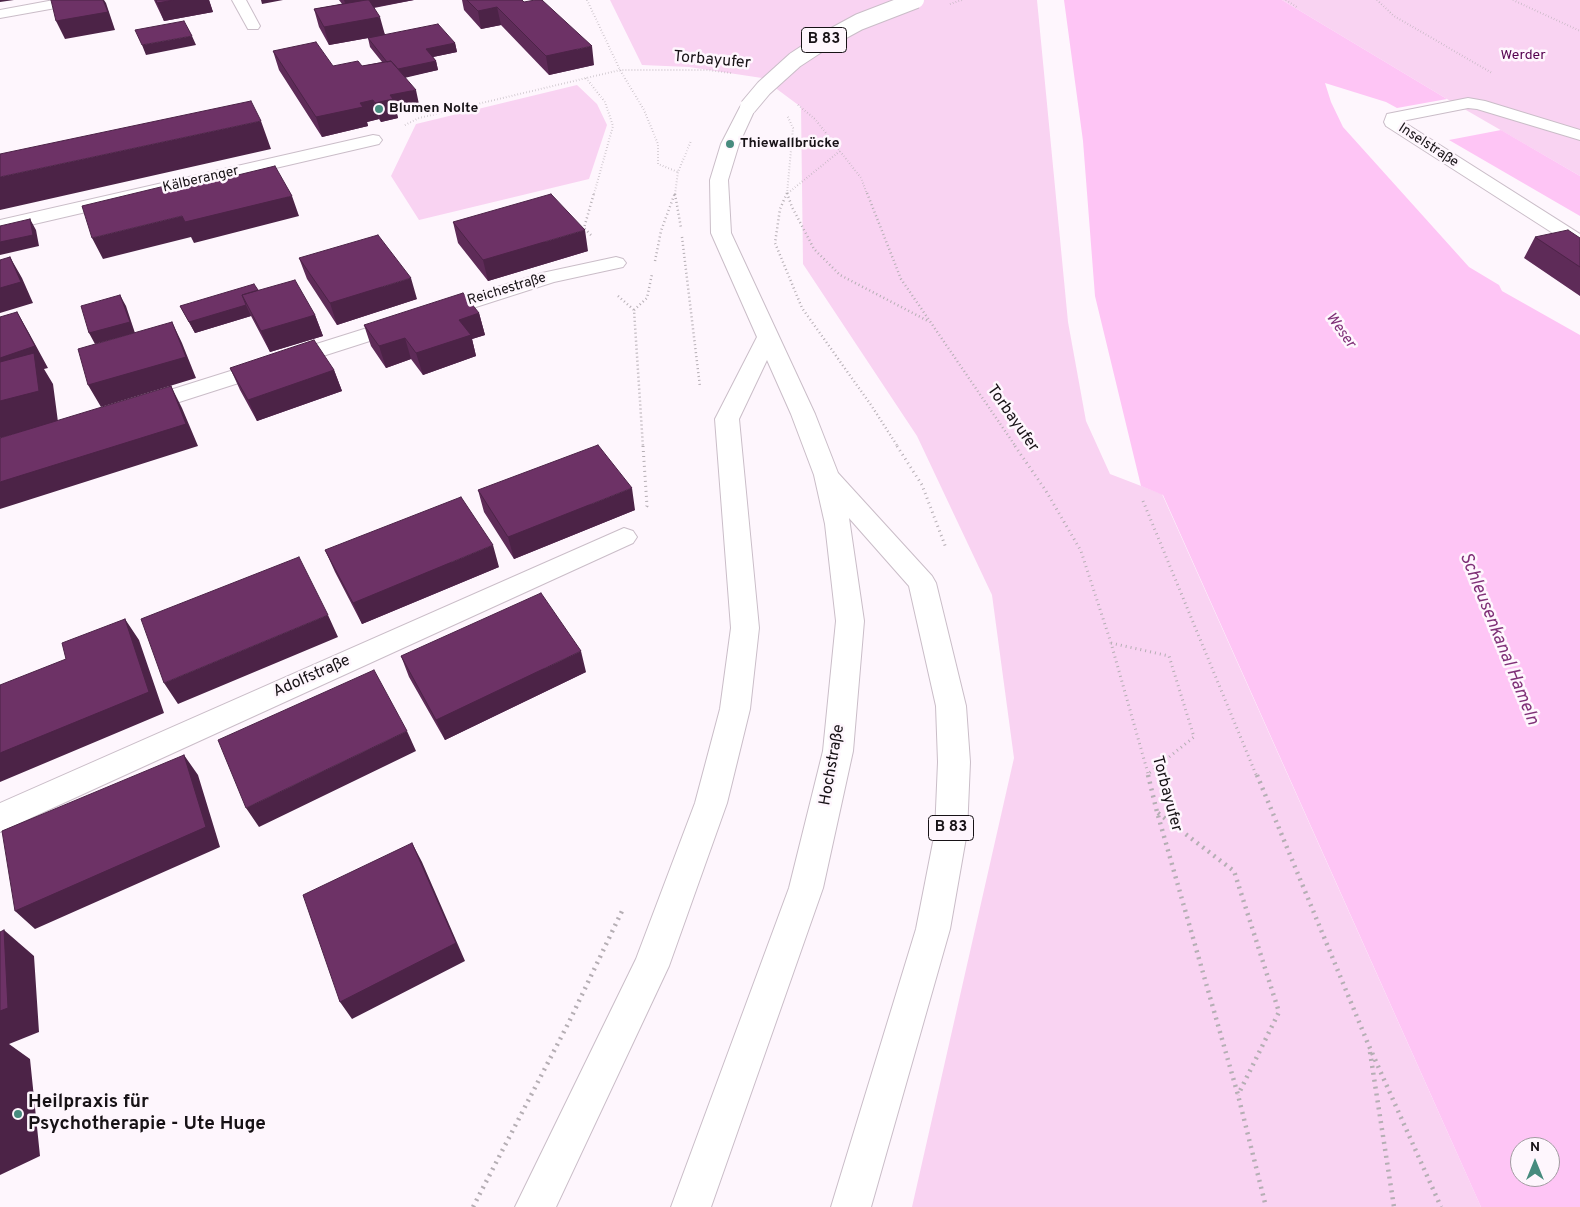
<!DOCTYPE html>
<meta charset="utf-8">
<style>
body{margin:0}
#map{position:relative;width:1580px;height:1207px;overflow:hidden;background:#fef6fd;font-family:Overpass,sans-serif}
canvas{display:block}
.north{position:absolute;left:1510px;top:1137px;width:50px;height:50px;box-sizing:border-box;background:#fef6fd;border:1px solid #a29ba1;border-radius:50%;rotate:0deg;font-size:14px;font-weight:700;line-height:20px;text-align:center;color:#171216}
.north::after{content:'';display:block;margin:auto;width:18px;height:22px;background:#478b7e;clip-path:polygon(50% 0,100% 100%,50% 72%,0 100%)}
</style>
<div id="map">
<canvas width="1580" height="1207"></canvas>
<div class="north">N</div>
</div>
<script>
const ctx = document.querySelector('canvas').getContext('2d');
ctx.lineJoin = 'round';
function paint(path, color) { ctx.fillStyle = color; ctx.fill(path, 'evenodd'); }
const shape = rows => new Path2D(rows.map(r => 'M' + r).join(''));
function trace(path, color, width, dash) { ctx.strokeStyle = color; ctx.lineWidth = width; ctx.lineCap = dash ? 'butt' : 'round'; ctx.setLineDash(dash || []); ctx.stroke(path); }
function drawText(font, color, halo, rows, align = 'center') {
  ctx.font = font + ' Overpass,sans-serif'; ctx.lineWidth = 5; ctx.setLineDash([]); ctx.textBaseline = 'middle'; ctx.strokeStyle = halo; ctx.fillStyle = color; for (const [text, x, y, turn = 0] of rows) {
    ctx.save(); ctx.translate(x, y); ctx.rotate((+turn || 0) * Math.PI / 180); ctx.textAlign = isNaN(turn) ? turn : align; if (halo) ctx.strokeText(text, 0, 0); ctx.fillText(text, 0, 0); ctx.restore();
  }
}
const green = shape([
 [610,0,1037,0,1068,322,1086,421,1110,474,1162,494,1481,1207,912,1207,1014,758,992,595,917,436,803,264,801,107,762,78,689,67,642,65],
 [1282,0,1580,0,1580,176,1447,99],
 [577,85,597,104,607,125,589,179,419,220,391,176,416,124]
]);
const water = shape([
 [1064,0,1282,0,1447,99,1397,108,1386,102,1325,83,1331,102,1343,127,1469,267,1499,285,1502,291,1580,335,1580,1207,1481,1207,1163,495,1141,486,1095,296,1083,141],
 [1520,1147,1550,1147,1550,1177,1520,1177],
 [1501,130,1580,176,1580,216,1449,140]
]);
const pathFar3 = shape([
 [587,0,620,70,644,110,658,144,658,164,678,172],
 [1286,0,1298,8],
 [1377,0,1394,16,1492,73],
 [1513,0,1580,31],
 [586,78,605,102,613,126,594,194],
 [798,105,815,119,861,178,867,194],
 [405,125,419,118,620,70,708,70,731,73],
 [788,193,840,151],
 [675,194,678,172,691,141],
 [787,194,793,128,787,115]
]);
const pathFar2 = shape([
 [787,193,780,209,775,243,802,308,871,405,898,447],
 [787,193,792,207,814,249,840,275,928,321],
 [867,193,901,279,1016,447],
 [675,194,681,228],
 [591,235,584,228,594,193],
 [682,237,700,387],
 [655,261,661,231,675,193],
 [618,296,634,310,643,447],
 [634,310,647,298,652,274]
]);
const pathFar1 = shape([
 [643,446,647,506,645,509],
 [897,446,922,485,946,548],
 [1015,446,1046,491,1081,551,1111,643,1149,777],
 [1143,501,1257,777],
 [1111,643,1169,656,1194,737,1148,774]
]);
const path = shape([
 [1148,775,1157,812,1238,1095,1266,1207],
 [1257,775,1369,1046,1441,1207],
 [1158,813,1234,871,1279,1012,1238,1095],
 [1370,1052,1394,1207],
 [473,1207,569,1022,622,911]
]);
const service = shape([
 [232,0,246,0,260,26,258,29,248,29,232,0]
]);
const minor = shape([
 [54,0,85,0,78,4,0,18,0,10,54,0],
 [1468,98,1485,101,1580,130,1580,140,1477,109,1468,108,1402,121,1580,234,1580,248,1573,246,1386,126,1384,122,1387,114,1468,98],
 [373,135,379,136,382,140,379,144,0,232,0,220,373,135],
 [616,257,623,259,626,263,623,267,554,282,148,412,140,414,132,412,128,407,132,402,542,273,616,257],
 [624,528,633,531,637,537,633,543,0,832,0,803,624,528]
]);
const primary = shape([
 [748,102,754,104,756,107,739,144,728,180,731,233,815,414,838,473,932,576,936,583,966,706,970,762,967,832,950,929,871,1207,831,1207,916,929,935,832,938,762,936,706,909,586,849,518,864,621,853,751,823,888,711,1207,671,1207,789,888,823,751,836,621,825,524,814,475,791,414,767,360,739,419,759,628,750,709,727,803,669,966,556,1207,515,1207,636,959,695,803,720,709,731,628,715,419,757,337,711,233,710,180,721,144,740,107,742,104,748,102]
]);
const pathBridge = shape([
 [950,4,962,0]
]);
const primaryBridge = shape([
 [748,107,764,88,795,60,824,41,859,22,916,0]
]);
const wall = shape([
 [154,0,209,0,213,12,164,21],
 [339,0,414,0,374,8,385,35,455,43,457,52,433,57,436,61,438,70,405,77,420,109,397,114,398,118,381,122,379,119,367,122,368,126,322,137,279,70,273,51,333,66,362,66,382,62,370,47,368,38,329,45,319,27,314,9,342,4],
 [462,0,522,0,594,65,549,75,501,25,481,29,464,10],
 [453,222,588,251,488,281,458,243],
 [1535,237,1580,238,1580,296,1524,258],
 [299,258,417,299,337,325,307,279],
 [258,290,315,315,323,336,270,352,251,316,195,333,180,306],
 [479,313,485,335,472,339,476,356,423,375,411,359,386,368,371,346,364,325],
 [230,368,334,370,342,391,257,421,240,390],
 [478,490,635,510,514,559,484,512],
 [325,550,499,567,362,624,335,572],
 [401,656,586,672,445,740,409,677]
]);
const shadedWall = shape([
 [0,0,14,0,0,2],
 [103,0,104,0,106,3,115,30,65,39,56,21],
 [174,0,209,0,213,12,164,21,157,3],
 [261,0,283,0,262,4],
 [344,0,414,0,348,12],
 [497,7,501,25,481,29,478,11],
 [380,17,385,35,329,45,324,27],
 [192,36,196,45,146,55,142,45],
 [455,43,457,52,428,58,426,49],
 [592,46,594,65,549,75,546,56],
 [436,61,438,70,396,80,393,70],
 [416,90,420,109,397,114,398,118,381,122,375,103,390,95],
 [373,100,379,119,367,122,368,126,322,137,316,117,360,103],
 [261,121,271,149,0,210,0,177],
 [292,196,299,216,194,243,191,237,103,259,92,238,182,216],
 [30,219,36,230,39,246,0,255,0,242],
 [585,230,588,251,488,281,483,260],
 [10,257,22,278,33,303,0,313,0,288],
 [411,278,417,299,337,325,330,303],
 [120,295,126,306,135,333,95,344,89,333],
 [246,305,251,316,195,333,189,322],
 [17,312,29,333,48,368,44,369,53,384,58,422,0,438,0,358],
 [479,313,485,335,472,339,476,356,423,375,416,353,459,320],
 [315,315,323,336,270,352,261,331],
 [172,322,182,343,196,378,101,407,88,385],
 [405,338,411,359,386,368,379,346],
 [334,370,342,391,257,421,248,400],
 [171,386,182,408,198,446,0,509,0,482],
 [632,488,635,510,514,559,508,537],
 [493,545,499,567,362,624,353,603],
 [328,615,338,637,178,704,164,683],
 [125,619,139,640,164,713,0,782,0,753],
 [581,651,586,672,445,740,436,720],
 [407,731,416,751,259,827,246,808],
 [184,755,198,775,220,847,35,929,15,911],
 [412,843,422,862,465,961,352,1019,340,1002],
 [4,930,34,956,39,1032,9,1044,30,1059,40,1156,0,1175,0,1011]
]);
const building = shape([
 [51,0,103,0,108,12,56,21,51,0],
 [156,0,174,0,157,3,156,0],
 [366,0,369,0,380,17,324,27,314,9,366,0],
 [467,0,522,0,524,2,535,0,542,0,592,46,546,56,497,7,478,11,467,0],
 [184,21,192,36,142,45,135,30,184,21],
 [438,24,455,43,426,49,436,61,398,69,391,61,387,62,368,38,438,24],
 [316,42,333,66,358,61,362,66,391,61,416,90,390,95,393,99,375,103,373,100,360,103,363,107,316,117,273,51,316,42],
 [251,101,261,121,0,177,0,154,251,101],
 [275,166,292,196,185,222,182,216,92,238,82,206,169,185,172,191,275,166],
 [551,194,585,230,483,260,453,222,551,194],
 [30,219,33,235,0,242,0,226,30,219],
 [1568,230,1580,238,1580,267,1535,237,1568,230],
 [378,235,411,278,330,303,299,258,378,235],
 [10,257,21,282,0,288,0,260,10,257],
 [295,280,315,315,261,331,242,295,295,280],
 [254,284,258,290,242,295,246,305,189,322,180,306,254,284],
 [463,293,479,313,459,320,471,335,416,353,405,338,379,346,364,325,463,293],
 [120,295,130,322,89,333,81,306,120,295],
 [17,312,35,346,0,358,0,317,17,312],
 [172,322,186,357,88,385,78,349,172,322],
 [314,340,334,370,248,400,230,368,314,340],
 [34,353,39,391,0,401,0,362,34,353],
 [171,386,186,424,0,482,0,438,171,386],
 [598,445,632,488,508,537,478,490,598,445],
 [461,497,493,545,353,603,325,550,461,497],
 [299,557,328,615,164,683,141,619,299,557],
 [541,593,581,651,436,720,401,656,541,593],
 [125,619,149,692,0,753,0,685,66,659,62,643,125,619],
 [374,670,407,731,246,808,218,740,374,670],
 [184,755,206,827,15,911,2,831,184,755],
 [412,843,456,943,340,1002,303,895,412,843],
 [4,930,8,1008,0,1011,0,932,4,930]
]);
const markers = [
 [379,109,5,"#478b7e"],
 [730,144,5,"#478b7e"],
 [18,1114,5,"#478b7e"]
];
const farParknames = [
 ["Werder",1523,56]
];
const farPoinames = [
 ["Blumen Nolte",389,109],
 ["Thiewallbrücke",740,144]
];
const farStreetnames = [
 ["Inselstraße",1428,146,33],
 ["Kälberanger",201,180,-13],
 ["Reichestraße",507,290,-17]
];
const shields = [
 [824,40,45],
 [951,828,45]
];
const shieldNames = [
 ["B 83",824,40],
 ["B 83",951,828]
];
const farWaternames = [
 ["Weser",1340,331,54]
];
const streetNames = [
 ["Torbayufer",712,61,5],
 ["Torbayufer",1012,419,55],
 ["Adolfstraße",312,677,-24],
 ["Hochstraße",833,765,-80],
 ["Torbayufer",1166,794,75]
];
const waterNames = [
 ["Schleusenkanal Hameln",1498,639,68]
];
const nearPoinames = [
 ["Heilpraxis für",28,1103],
 ["Psychotherapie - Ute Huge",28,1125]
];
paint(green, '#f9d3f2');
paint(water, '#fec5f5');
trace(service, '#cabdc8', 2);
trace(minor, '#cabdc8', 2);
trace(primary, '#cabdc8', 2);
trace(pathFar3, '#b5aeb4', 2, [0.5, 2.5]);
trace(pathFar2, '#b5aeb4', 2.5, [1, 3]);
trace(pathFar1, '#b5aeb4', 3, [1, 4]);
trace(path, '#b5aeb4', 4.5, [2, 5]);
paint(service, '#fff');
paint(minor, '#fff');
paint(primary, '#fff');
trace(primaryBridge, '#cabdc8', 18, []);
trace(pathBridge, '#b5aeb4', 2, [0.5, 2.5]);
trace(primaryBridge, '#fff', 16);
paint(wall, '#5e2b58');
paint(shadedWall, '#4c2347');
paint(building, '#6d3266');
trace(building, '#4c2347', 1);
for (const [x, y, r, color] of markers) { const dot = new Path2D(); dot.arc(x, y, r, 0, 2 * Math.PI); ctx.fillStyle = color; ctx.fill(dot); trace(dot, '#fef6fd', 2); }
drawText('14px', '#54004e', '#fef6fd', farParknames);
drawText('bold 14px', '#171216', '#fef6fd', farPoinames, 'left');
drawText('14px', '#171216', '#fef6fd', farStreetnames);
for (const [x, y, w] of shields) { const box = new Path2D(); box.roundRect(x - w / 2, y - 12.5, w, 25, 4); ctx.fillStyle = '#fef6fd'; ctx.fill(box); trace(box, '#171216', 1); }
drawText('bold 15px', '#171216', null, shieldNames);
drawText('italic 15px', '#7f3077', '#fef6fd', farWaternames);
drawText('16px', '#171216', '#fef6fd', streetNames);
drawText('italic 18px', '#7f3077', '#fef6fd', waterNames);
drawText('bold 19px', '#171216', '#fef6fd', nearPoinames, 'left');
</script>
